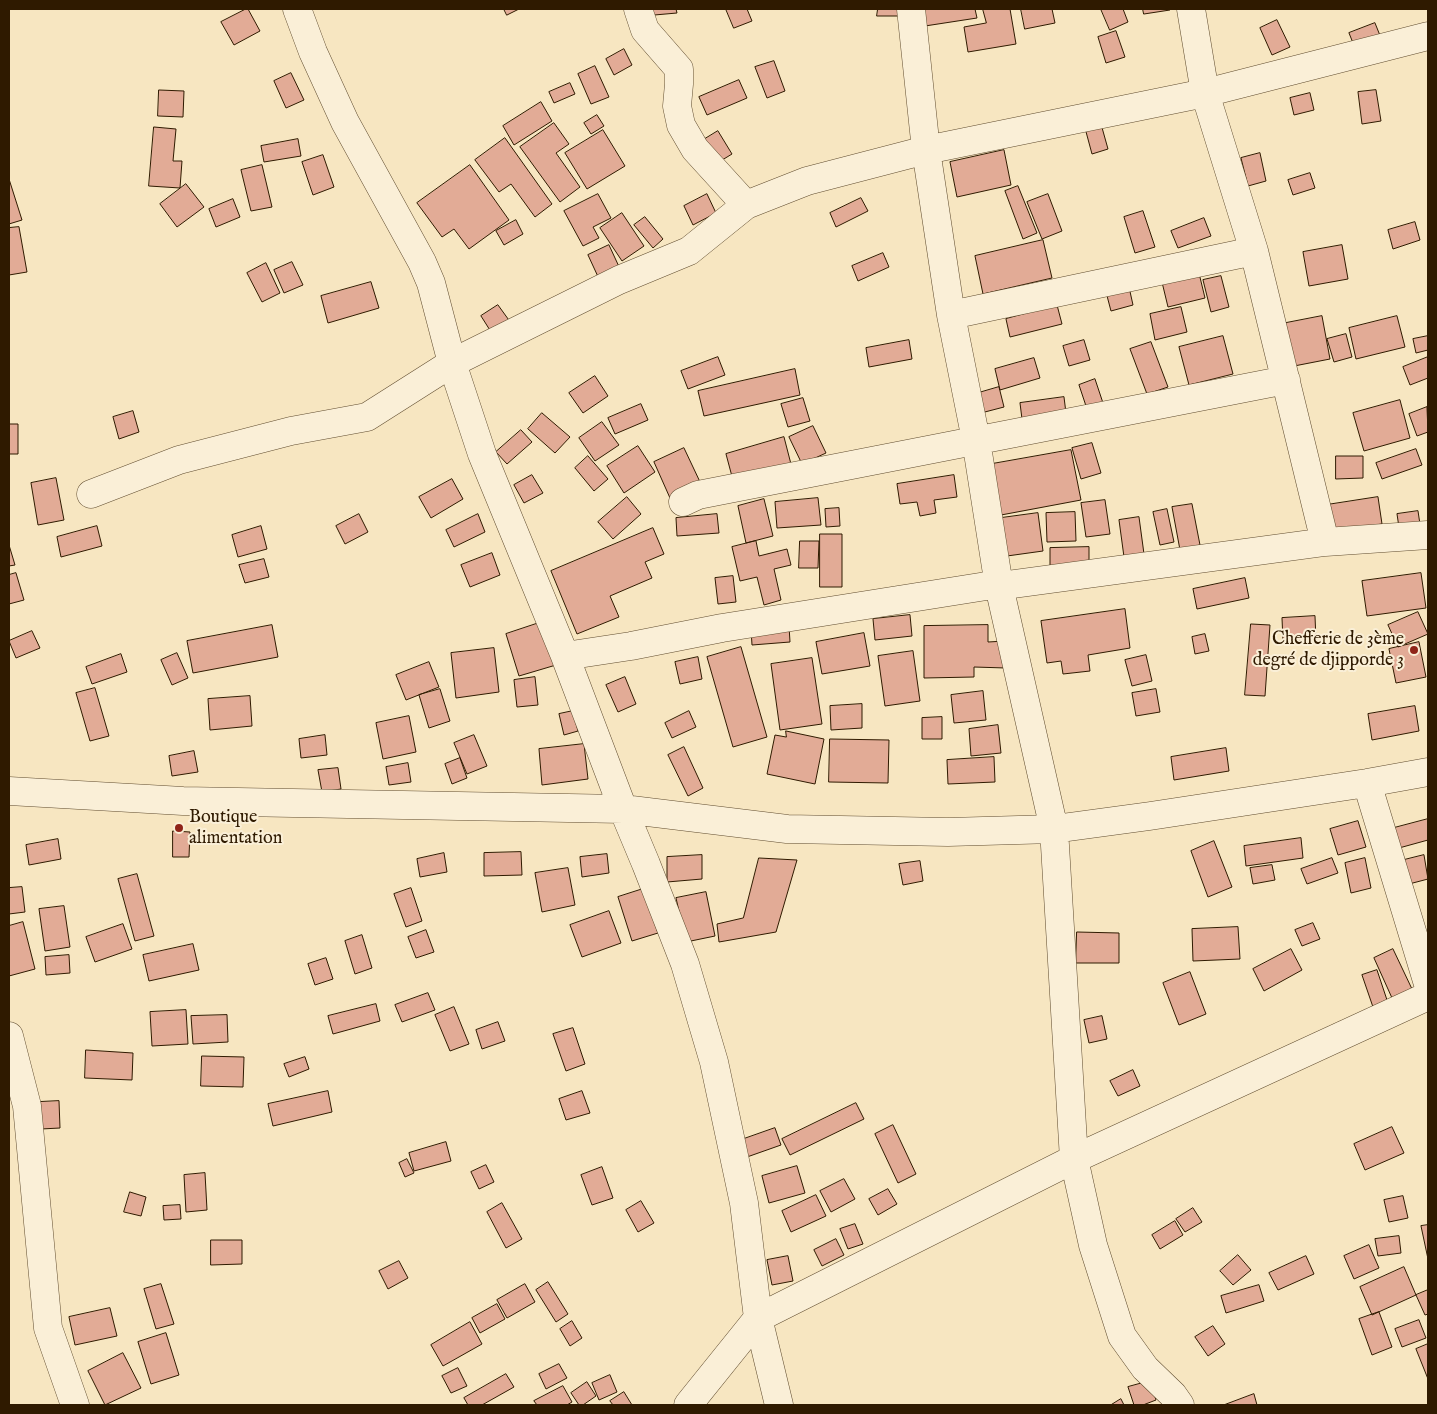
<!DOCTYPE html>
<meta charset="utf-8">
<style>
body{margin:0}
#map{position:relative;width:1437px;height:1414px;overflow:hidden;background:#f7e6c1;font-family:"IM FELL English",serif}
canvas{display:block}
.frame{position:absolute;inset:0;border:10px solid #2f1a00;pointer-events:none}
</style>
<div id="map">
<canvas width="1437" height="1414"></canvas>
<div class="frame"></div>
</div>
<script>
const c = document.querySelector('canvas').getContext('2d');
c.lineJoin = 'round';
function paint(path, color) { c.fillStyle = color; c.fill(path, 'evenodd'); }
function stroke(path, color, width, dash) { c.strokeStyle = color; c.lineWidth = width; c.lineCap = dash ? 'butt' : 'round'; c.setLineDash(dash || []); c.stroke(path); }
function drawText(font, color, halo, rows, align = 'center') {
  c.font = font + ' "IM FELL English",serif'; c.lineWidth = 4; c.setLineDash([]); c.textBaseline = 'middle'; c.strokeStyle = halo; c.fillStyle = color; for (const [text, x, y, turn = 0] of rows) {
    c.save(); c.translate(x, y); c.rotate((+turn || 0) * Math.PI / 180); c.textAlign = isNaN(turn) ? turn : align; if (halo) c.strokeText(text, 0, 0); c.fillText(text, 0, 0); c.restore();
  }
}
const building = new Path2D(`
 M246,9H248L260,31L234,45L221,22Z
 M504,9H519L507,15Z
 M643,9H676L677,13L643,16Z
 M726,9H747L752,21L734,28Z
 M878,9H902V16H877Z
 M923,9H975L977,18L925,26Z
 M983,9H1010L1016,44L968,52L964,27L986,23Z
 M1021,9H1052L1055,23L1025,29Z
 M1101,9H1123L1128,22L1110,30Z
 M1143,9H1170V10L1144,14Z
 M1277,20L1290,47L1272,55L1260,28Z
 M1375,23L1381,38L1355,48L1349,33Z
 M1116,31L1125,57L1106,63L1098,37Z
 M624,49L632,65L614,75L606,59Z
 M774,61L785,91L767,98L755,67Z
 M595,66L609,97L591,104L578,74Z
 M291,73L304,100L286,108L274,81Z
 M739,80L747,98L707,115L699,97Z
 M570,83L575,94L554,103L549,92Z
 M159,90L184,91L183,117L158,116Z
 M1376,90L1381,121L1362,124L1358,92Z
 M1310,93L1314,110L1294,115L1290,98Z
 M541,102L552,121L514,145L503,126Z
 M597,115L604,126L591,134L584,123Z
 M554,123L569,144L556,153L580,187L560,202L520,147Z
 M1101,124L1108,149L1092,154L1085,128Z
 M154,127L176,129L173,161H182L180,188L149,186Z
 M603,130L625,166L587,189L565,153Z
 M718,131L732,154L714,165L700,142Z
 M505,138L552,204L535,217L511,184L499,192L475,160Z
 M298,139L301,156L264,162L261,146Z
 M1004,150L1011,185L957,197L950,162Z
 M1260,153L1266,181L1248,186L1241,158Z
 M323,155L334,187L313,195L302,162Z
 M262,165L272,207L251,211L241,170Z
 M470,165L509,220L469,249L454,229L442,237L417,203Z
 M1310,173L1315,188L1293,195L1288,180Z
 M9,179L22,220L9,224Z
 M186,184L204,207L177,227L160,204Z
 M1018,186L1037,233L1023,239L1005,191Z
 M598,194L611,218L593,227L599,238L583,246L564,211Z
 M707,194L716,213L693,225L684,206Z
 M1048,194L1062,231L1042,239L1027,202Z
 M861,198L868,211L836,227L830,213Z
 M233,199L240,217L216,227L209,209Z
 M1143,211L1155,247L1135,253L1124,217Z
 M622,213L644,246L622,261L600,228Z
 M645,217L663,239L653,248L634,225Z
 M1204,218L1211,236L1178,248L1171,231Z
 M516,220L523,234L504,245L496,231Z
 M1415,222L1420,240L1393,249L1388,230Z
 M19,227L27,272L9,275V228Z
 M1043,240L1052,278L983,294L975,256Z
 M609,245L621,271L600,281L588,255Z
 M1342,245L1348,279L1309,286L1303,252Z
 M883,253L889,267L858,281L852,266Z
 M292,262L303,285L284,293L274,270Z
 M266,263L280,293L262,302L247,273Z
 M1198,269L1205,298L1168,307L1161,278Z
 M1221,276L1229,307L1211,312L1203,280Z
 M371,282L379,308L328,323L321,296Z
 M1129,287L1133,305L1111,311L1106,292Z
 M498,305L511,323L493,335L481,316Z
 M1057,305L1062,324L1010,337L1006,319Z
 M1181,307L1187,332L1155,340L1150,314Z
 M1322,316L1330,359L1289,367L1281,324Z
 M1397,316L1405,347L1356,359L1349,328Z
 M1346,334L1352,357L1334,362L1327,339Z
 M1223,336L1233,374L1189,385L1179,347Z
 M1428,336V350L1416,353L1413,339Z
 M909,340L912,359L869,367L866,348Z
 M1084,340L1090,360L1069,366L1063,346Z
 M1151,342L1168,387L1147,394L1130,349Z
 M718,357L725,375L688,389L681,371Z
 M1428,357V378L1410,385L1403,367Z
 M1034,358L1040,378L1000,390L995,369Z
 M795,369L800,395L704,416L698,391Z
 M595,376L608,396L583,413L569,393Z
 M1095,379L1104,406L1088,412L1079,385Z
 M999,387L1004,407L981,413L975,394Z
 M1064,397L1067,421L1023,427L1020,403Z
 M803,398L810,421L788,427L781,404Z
 M1400,400L1410,438L1364,451L1353,413Z
 M641,404L648,420L615,434L608,418Z
 M1427,407L1428,432L1417,436L1409,414Z
 M133,411L139,432L119,439L113,417Z
 M542,413L570,437L555,453L528,429Z
 M602,422L619,445L595,461L579,438Z
 M9,424H18V454H9Z
 M813,426L826,453L802,464L789,437Z
 M521,430L532,442L507,464L496,452Z
 M784,437L792,468L734,484L726,454Z
 M1092,443L1101,473L1081,479L1072,448Z
 M638,446L655,472L624,493L607,466Z
 M684,448L701,484L670,498L654,462Z
 M1416,449L1422,465L1382,479L1376,463Z
 M1071,450L1081,500L1001,515L992,464Z
 M588,456L608,479L594,491L575,468Z
 M1336,456H1363V478L1336,479Z
 M532,475L543,493L524,503L514,485Z
 M954,475L957,497L934,500L936,513L920,516L917,502L900,504L897,484Z
 M56,478L64,520L38,525L31,483Z
 M452,479L463,499L431,518L419,497Z
 M627,497L641,514L613,539L598,522Z
 M1378,497L1382,524L1324,533L1320,506Z
 M818,498L821,525L777,528L775,502Z
 M764,499L773,536L746,543L738,506Z
 M1105,500L1110,534L1086,537L1081,503Z
 M1192,504L1200,545L1180,550L1172,507Z
 M839,508L840,526L826,527L825,509Z
 M1167,509L1174,542L1160,545L1153,512Z
 M1418,511L1421,531L1400,534L1397,514Z
 M1075,512L1076,541L1047,542L1046,513Z
 M1038,513L1043,551L1007,556L1001,518Z
 M359,514L368,532L345,544L336,526Z
 M478,514L485,532L454,547L446,530Z
 M717,514L719,533L677,536L676,518Z
 M1139,517L1144,554L1124,557L1119,520Z
 M97,526L102,546L61,557L57,537Z
 M261,526L267,549L238,557L232,535Z
 M653,528L664,554L645,562L652,578L610,596L619,617L577,634L551,571Z
 M820,534H842V587H820Z
 M756,541L759,556L787,549L791,565L774,569L781,600L764,605L757,577L740,581L732,547Z
 M800,541H819L818,568H799Z
 M9,545L15,565L9,566Z
 M1089,547V567H1050V548Z
 M492,553L500,575L470,587L461,565Z
 M264,559L269,577L245,583L239,565Z
 M16,573L24,600L9,604V575Z
 M1421,573L1426,608L1367,616L1362,581Z
 M733,576L736,602L718,604L715,578Z
 M1245,578L1249,598L1197,609L1193,589Z
 M1125,609L1130,648L1088,655L1090,671L1063,674L1061,661L1047,663L1041,621Z
 M1418,612L1428,634L1398,647L1388,625Z
 M910,615L912,636L875,640L873,619Z
 M1315,616L1316,640L1283,641L1282,618Z
 M542,622L556,665L519,676L506,634Z
 M1251,624L1270,625L1265,696L1245,695Z
 M272,625L278,657L193,673L187,641Z
 M988,625V642L1005,641L1006,668L974,667V677L924,678V626Z
 M789,626L790,642L752,645L751,629Z
 M32,631L40,648L16,658L9,641Z
 M864,633L870,666L822,674L816,642Z
 M1205,634L1209,651L1195,654L1192,637Z
 M1419,642L1426,677L1396,683L1389,649Z
 M741,647L767,737L733,747L707,657Z
 M494,648L499,692L456,698L451,653Z
 M913,651L920,701L885,706L878,656Z
 M177,653L188,678L172,685L161,660Z
 M121,654L127,672L92,684L86,667Z
 M1146,655L1152,681L1132,686L1125,660Z
 M698,657L702,679L680,684L675,662Z
 M812,658L822,724L780,730L771,664Z
 M429,662L439,687L406,700L396,675Z
 M535,677L538,705L517,707L514,680Z
 M625,677L636,704L618,712L606,685Z
 M95,688L109,736L90,741L76,693Z
 M440,689L450,721L429,728L419,695Z
 M1156,689L1160,712L1136,716L1132,693Z
 M983,691L986,720L954,723L951,695Z
 M250,696L252,726L210,730L208,699Z
 M862,704V728L831,730L830,706Z
 M1415,706L1419,731L1372,740L1368,714Z
 M573,711L578,731L564,735L559,714Z
 M689,711L696,727L672,738L665,723Z
 M409,716L416,752L383,759L376,723Z
 M942,717V739H922V718Z
 M998,725L1001,753L971,756L969,729Z
 M786,731L824,739L815,784L767,774L775,735L786,737Z
 M325,735L327,755L301,758L299,739Z
 M474,735L487,766L467,774L454,743Z
 M830,739L889,740L888,783L829,782Z
 M584,744L588,779L542,785L539,749Z
 M684,747L703,788L688,796L668,755Z
 M1226,748L1229,771L1174,780L1171,757Z
 M194,751L198,772L172,776L169,756Z
 M994,757L995,782L948,784L947,760Z
 M460,758L467,778L452,784L445,764Z
 M408,763L411,782L389,785L386,767Z
 M338,768L341,789L322,792L318,770Z
 M1428,819V840L1399,848L1394,828Z
 M1358,821L1366,847L1338,855L1330,829Z
 M173,831L190,832L189,857H173Z
 M1301,838L1303,858L1246,866L1244,846Z
 M58,839L61,859L29,865L26,845Z
 M1214,841L1232,887L1208,897L1191,851Z
 M521,852L522,875L484,876V853Z
 M444,853L447,872L420,877L417,859Z
 M607,854L609,873L582,877L580,857Z
 M702,855V879L667,882V857Z
 M1424,855L1428,879L1409,884L1404,860Z
 M759,858L797,860L776,932L719,942L717,924L743,918Z
 M1332,858L1338,873L1307,884L1301,869Z
 M1365,858L1371,888L1351,893L1345,863Z
 M920,861L923,881L903,885L899,864Z
 M1272,865L1275,880L1253,884L1250,868Z
 M568,868L575,905L542,912L535,873Z
 M137,874L154,936L135,941L118,879Z
 M22,887L25,912L9,914V888Z
 M411,888L422,921L406,927L394,894Z
 M643,889L658,933L632,941L618,897Z
 M706,892L715,936L686,942L676,898Z
 M64,906L70,947L45,951L39,909Z
 M609,911L621,943L582,957L570,925Z
 M23,922L35,969L9,976V926Z
 M1313,923L1320,939L1302,946L1295,930Z
 M123,924L132,949L95,962L86,937Z
 M1238,927L1240,959L1193,961L1192,929Z
 M426,930L434,952L416,958L408,937Z
 M1077,932L1119,933V963H1076Z
 M362,935L372,968L355,974L345,941Z
 M193,944L199,970L149,981L143,955Z
 M1291,949L1302,970L1264,991L1253,969Z
 M1393,949L1412,989L1392,998L1374,958Z
 M69,955L70,973L46,975L45,957Z
 M326,958L333,979L315,985L308,964Z
 M1377,970L1389,1006L1374,1010L1362,975Z
 M1190,972L1206,1014L1179,1025L1163,983Z
 M428,993L435,1010L402,1022L395,1005Z
 M376,1004L380,1021L333,1034L328,1016Z
 M454,1007L469,1044L450,1051L435,1015Z
 M186,1010L188,1044L152,1046L150,1012Z
 M227,1015L228,1042L193,1044L191,1016Z
 M1102,1016L1107,1039L1089,1043L1084,1020Z
 M498,1022L505,1041L482,1049L476,1030Z
 M573,1028L585,1064L566,1071L553,1034Z
 M86,1050L133,1053L132,1080L85,1078Z
 M202,1056L244,1057L243,1087L201,1086Z
 M305,1057L309,1069L289,1077L284,1064Z
 M1133,1070L1140,1086L1118,1096L1110,1081Z
 M328,1091L332,1112L273,1126L268,1104Z
 M582,1091L590,1113L566,1120L559,1099Z
 M59,1101L60,1128L41,1129L39,1102Z
 M856,1103L864,1119L790,1155L782,1139Z
 M893,1125L916,1174L898,1183L875,1134Z
 M1392,1127L1404,1153L1365,1170L1354,1144Z
 M775,1128L781,1145L747,1157L741,1140Z
 M446,1142L451,1161L414,1171L409,1153Z
 M407,1159L414,1173L405,1177L399,1163Z
 M486,1165L494,1182L479,1189L471,1172Z
 M797,1166L805,1193L769,1203L762,1176Z
 M602,1167L613,1198L592,1205L581,1175Z
 M205,1173L207,1210L186,1212L184,1175Z
 M844,1179L855,1199L831,1212L820,1191Z
 M888,1189L897,1204L878,1215L869,1199Z
 M130,1192L146,1197L141,1216L124,1212Z
 M816,1195L826,1216L791,1232L782,1211Z
 M1403,1196L1408,1218L1389,1222L1384,1200Z
 M641,1201L654,1223L638,1232L626,1210Z
 M502,1203L522,1239L506,1248L487,1212Z
 M180,1205L181,1219L164,1220L163,1206Z
 M1193,1208L1202,1222L1185,1232L1176,1219Z
 M1175,1221L1183,1235L1160,1249L1152,1235Z
 M855,1224L863,1244L848,1249L840,1229Z
 M1428,1225V1259L1421,1226Z
 M1399,1236L1401,1253L1378,1256L1375,1239Z
 M836,1239L844,1255L822,1266L814,1250Z
 M211,1240H242V1264L211,1265Z
 M1369,1245L1379,1268L1354,1279L1344,1256Z
 M1238,1255L1251,1270L1233,1285L1220,1271Z
 M788,1256L793,1281L772,1285L767,1260Z
 M1306,1256L1314,1274L1278,1290L1269,1273Z
 M399,1261L408,1278L388,1289L379,1271Z
 M1404,1267L1416,1295L1372,1315L1360,1287Z
 M548,1282L568,1314L556,1322L536,1290Z
 M161,1284L174,1324L156,1329L144,1289Z
 M525,1284L535,1302L507,1318L497,1300Z
 M1259,1285L1264,1301L1226,1313L1221,1296Z
 M1428,1290V1314L1425,1315L1416,1295Z
 M497,1304L505,1319L480,1333L472,1318Z
 M110,1308L117,1336L75,1345L69,1317Z
 M1379,1312L1392,1347L1372,1355L1359,1319Z
 M1419,1320L1426,1338L1402,1347L1395,1329Z
 M572,1321L582,1338L570,1346L560,1329Z
 M470,1322L482,1344L443,1366L431,1345Z
 M1213,1326L1225,1344L1208,1356L1195,1337Z
 M166,1333L179,1375L151,1384L138,1342Z
 M1428,1344V1379L1416,1349Z
 M123,1353L141,1388L105,1405L88,1371Z
 M559,1364L567,1378L546,1389L539,1374Z
 M458,1368L467,1386L451,1393L442,1376Z
 M506,1374L514,1387L482,1405H468L464,1398Z
 M610,1375L617,1392L599,1400L592,1383Z
 M1150,1381L1156,1400L1143,1405H1134L1128,1387Z
 M587,1382L596,1396L583,1405H579L571,1393Z
 M563,1386L572,1402L567,1405H537L534,1401Z
 M624,1392L632,1405H613L610,1401Z
 M1254,1394L1257,1405H1224Z
 M1121,1399L1124,1405H1111Z`);
const minor = new Path2D(`
 M297,9L313,52L345,122L422,262L431,283L452,363L482,454L565,656L623,809L646,864L685,964L714,1062L744,1203L758,1318L779,1405
 M638,9L645,30L679,69V84L677,106L681,125L695,149L746,205
 M911,9L926,150L951,315L976,440L999,586L1054,829L1074,1159L1093,1245L1122,1336L1145,1368L1173,1395L1180,1405
 M1191,9L1205,93L1254,251L1325,542
 M951,315L1254,251
 M91,494L179,460L291,431L367,417L452,363L619,280L689,251L746,205L807,181L926,150L1205,93L1428,36
 M683,502L698,495L1286,380
 M999,586L1325,542L1428,535
 M565,656L631,646L722,628L999,584
 M1367,783L1428,984
 M9,791L183,801L623,809L787,829L948,832L1054,829L1150,816L1367,783L1428,772
 M9,1036L27,1106L48,1328L75,1405
 M688,1405L758,1318L1074,1159L1428,996`);
const markers = [
 [1414,650,5,"#8f2418"],
 [179,828,5,"#8f2418"]
];
const poiNames = [
 ["Chefferie de 3ème",1404,640],
 ["degré de djipporde 3",1404,661],
 ["Boutique",189,818,"left"],
 ["alimentation",189,839,"left"]
];
paint(building, '#e2ab96');
stroke(building, '#2f1a00', 1);
stroke(minor, '#614d30', 29);
stroke(minor, '#faefd7', 28);
for (const [x, y, r, color] of markers) { const dot = new Path2D(); dot.arc(x, y, r, 0, 2 * Math.PI); c.fillStyle = color; c.fill(dot); stroke(dot, '#faefd7', 2); }
drawText('18px', '#2f1a00', '#faefd7', poiNames, 'right');
</script>
